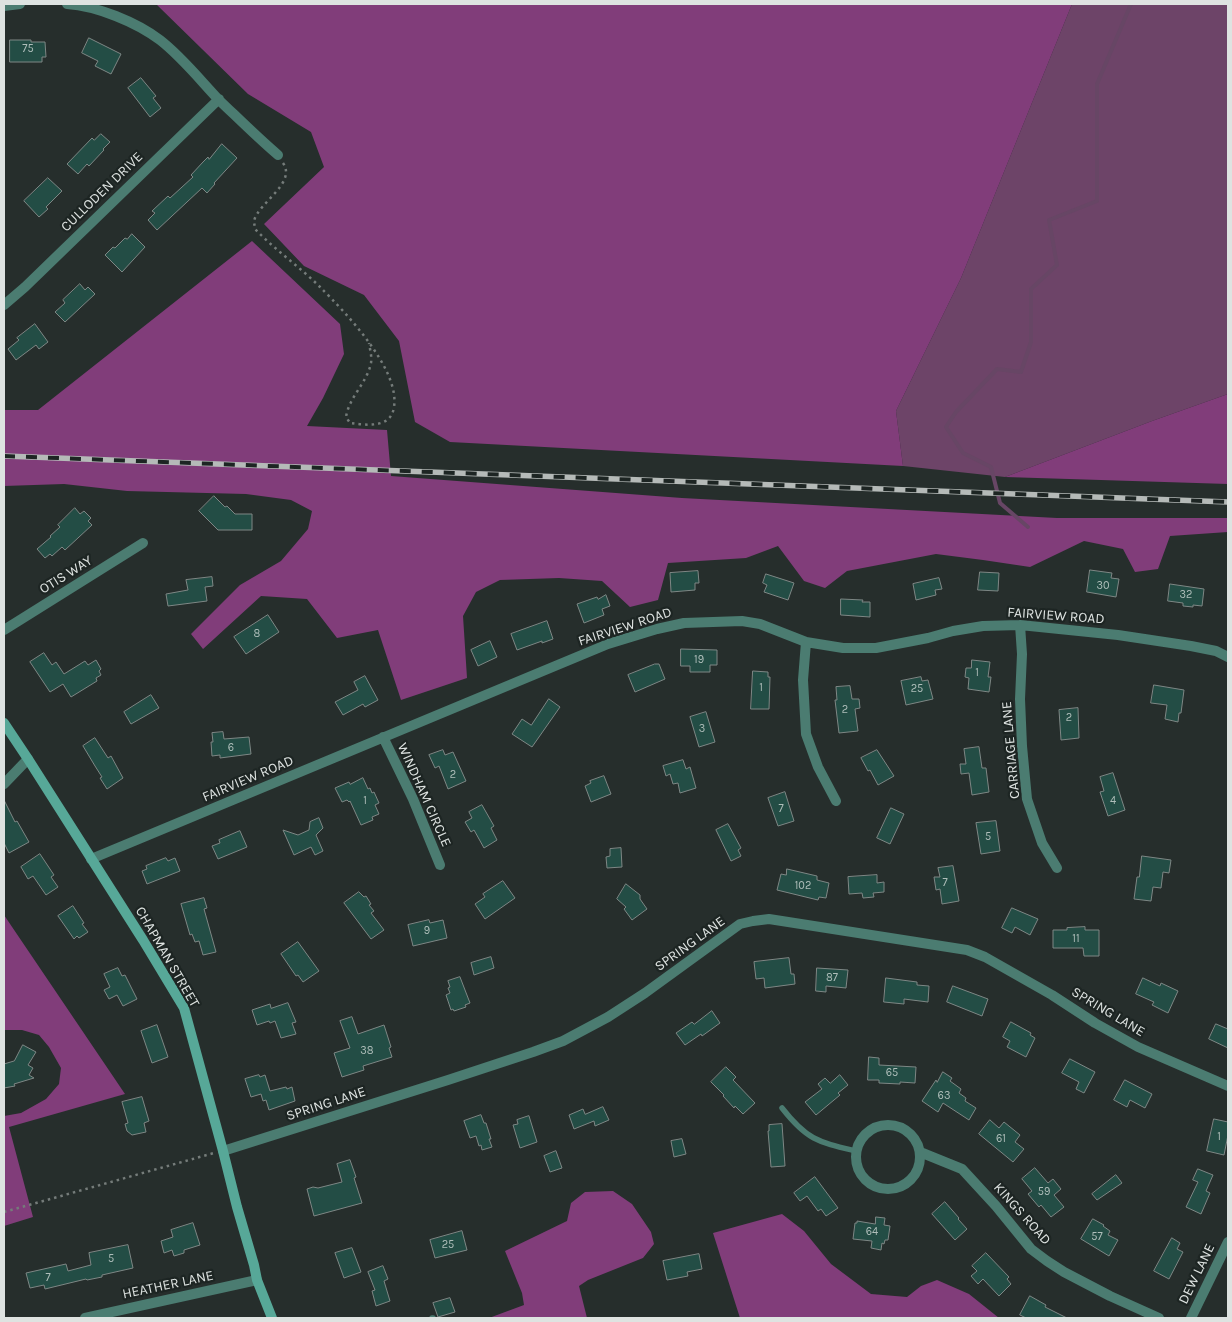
<!DOCTYPE html>
<style>
body{margin:0}
#map{position:relative;width:1232px;height:1322px;overflow:hidden;background:#262e2c;font-family:Karla,sans-serif}
canvas{display:block}
.frame{position:absolute;inset:0;border:5px solid #dee3e1;pointer-events:none}
</style>
<div id="map">
<canvas width="1232" height="1322"></canvas>
<div class="frame"></div>
</div>
<script>
const c = document.querySelector('canvas').getContext('2d');
c.lineJoin = 'round';
function paint(path, color) { c.fillStyle = color; c.fill(path, 'evenodd'); }
function stroke(path, color, width, dash) { c.strokeStyle = color; c.lineWidth = width; c.lineCap = dash ? 'butt' : 'round'; c.setLineDash(dash || []); c.stroke(path); }
function drawText(font, color, halo, rows, align = 'center') {
  c.font = font + ' Karla,sans-serif'; c.lineWidth = 4.5; c.setLineDash([]); c.textBaseline = 'middle'; c.strokeStyle = halo; c.fillStyle = color; for (const [text, x, y, turn = 0] of rows) {
    c.save(); c.translate(x, y); c.rotate((+turn || 0) * Math.PI / 180); c.textAlign = isNaN(turn) ? turn : align; if (halo) c.strokeText(text, 0, 0); c.fillText(text, 0, 0); c.restore();
  }
}
const green = new Path2D(`
 M1072,4H1228V394L1152,421L1005,477L903,466L896,411L961,278Z`);
const forest = new Path2D(`
 M156,4H1072L961,278L896,411L903,466L450,442L415,422L399,341L364,295L304,266L264,224L324,167L311,132L248,94Z
 M252,241L340,324L344,354L323,398L307,426L387,430L391,476L682,498L1057,518H1228V532L1170,536L1158,569L1135,572L1123,549L1084,541L1030,567L983,560L936,554L847,571L825,588L804,581L778,546L746,558L668,563L658,600L630,607L602,581L559,578L500,580L476,592L463,616L467,678L401,700L378,630L337,638L307,599L261,596L203,649L191,634L240,585L281,561L308,529L312,511L291,500L246,494L127,491L64,484L4,486V410H38Z
 M1228,394V484L1005,477L1152,421Z
 M4,915L125,1094L9,1127L33,1217L4,1226V1116L21,1113L46,1099L59,1084L61,1068L49,1047L39,1035L22,1030H4Z
 M613,1191L632,1204L651,1232L654,1244L643,1258L588,1280L579,1286L587,1318H489L524,1305L522,1293L505,1251L567,1221L571,1203L585,1192Z
 M782,1214L804,1231L831,1264L871,1294L907,1297L921,1286L937,1280L969,1294L999,1318H740L713,1233Z`);
const stream = new Path2D(`
 M1028,527L1000,503L991,467L963,453L946,427L956,412L997,369L1021,372L1031,342V289L1057,265L1049,220L1097,201V84L1131,4`);
const building = new Path2D(`
 M89,38L121,54L111,74L95,66L98,61L82,53Z
 M10,40H31V42H45L46,57H42V62H10Z
 M141,78L156,96L153,98L161,108L150,117L128,88Z
 M101,134L110,142L103,149L104,150L89,166L87,164L78,174L67,164L92,138L94,140Z
 M222,144L237,158L214,183L215,184L207,193L202,188L157,230L148,220L155,213L152,211L168,196L170,198L193,177L191,175L203,162L208,157L209,159Z
 M48,178L62,191L46,207L48,209L39,217L24,201Z
 M132,234L145,247L122,272L105,255L113,247L115,248L125,238L127,239Z
 M80,284L85,290L88,287L95,294L65,322L55,312L65,303L63,300Z
 M35,324L48,342L39,349L36,345L16,360L8,349L19,340L17,338Z
 M214,496L225,507L227,506L235,514H252V530H218L199,511Z
 M75,508L80,514L84,511L91,518L88,521L92,525L65,550L62,547L52,556L50,554L45,558L37,549L51,537L50,536L60,527L58,525Z
 M1090,570L1112,573L1111,578L1119,579L1116,597L1087,592Z
 M698,571L699,583H695V590L671,592L670,573Z
 M980,572L999,573L998,591L978,590Z
 M766,574L794,583L788,600L764,592L767,585L763,583Z
 M212,577L213,586L205,587L207,601L168,606L166,594L188,590L186,580Z
 M939,578L942,589L935,590L936,595L916,600L913,584Z
 M1170,584L1204,589L1202,606L1193,605V607L1183,606V603L1168,601Z
 M606,595L610,606L602,609L604,615L584,623L577,604L597,597L598,599Z
 M841,599L863,600L862,602H870V617L841,615Z
 M268,615L279,632L246,654L234,637Z
 M547,621L553,639L542,643V641L517,650L511,634Z
 M490,641L497,657L478,666L471,650Z
 M681,649L717,650V665H710V672H690V666H681Z
 M44,653L52,665L56,662L64,674L85,661L88,665L96,660L101,669L99,671L101,675L96,678L97,681L71,697L63,684L50,692L30,662Z
 M972,660L990,662L988,677H991L989,692L968,689L969,678L965,677L966,668H971Z
 M655,664H659L665,679L635,692L628,675Z
 M753,671L768,672V677H770L769,709H751Z
 M365,676L378,700L365,707L363,704L343,715L335,702L358,690L354,682Z
 M921,677L922,681L928,680L933,699L906,705L901,681Z
 M1154,685L1184,690L1181,713H1179L1178,722L1165,719L1167,705L1151,703Z
 M850,686L852,699H859L860,708L855,709L858,731L839,733L835,700H837L836,687Z
 M151,695L159,708L131,724L124,712Z
 M549,699L560,707L532,747L512,734L522,719L531,725Z
 M1078,708L1079,738L1061,740L1059,710Z
 M706,712L715,742L699,747L690,717Z
 M223,732L224,739L249,737L251,754L220,758V755L212,756L211,742H213L212,733Z
 M95,738L108,758L111,756L123,778L107,789L100,778L102,777L95,766L83,746Z
 M979,747L982,768H986L989,792L972,795L969,773L961,774L960,764H966L964,749Z
 M443,750L445,755L453,752L466,781L448,789L439,766L435,768L429,755Z
 M877,750L894,776L878,785L870,770L868,771L861,758Z
 M683,760L686,769L690,767L696,788L680,793L678,783L673,784L670,774L666,776L663,766Z
 M1113,773L1125,810L1108,816L1100,792L1104,791L1100,777Z
 M604,776L611,794L591,802L585,786L591,783L590,781Z
 M363,778L368,789L370,788L372,793L374,792L379,803L375,805L379,814L372,817L373,820L361,825L350,801L349,802L347,800L342,802L335,788L349,782L350,784Z
 M785,792L794,821L778,826L768,798Z
 M4,800L15,822L17,821L29,842L9,853L4,843Z
 M482,805L494,826L491,828L497,840L484,848L474,830L471,832L465,822L472,818L469,812Z
 M891,808L904,814L890,844L877,838Z
 M319,818L323,828L316,835L323,851L315,855L311,847L294,855L283,830L298,835L309,830L310,822Z
 M996,821L1000,851L981,854L976,823Z
 M728,824L741,848L738,850L741,856L731,861L716,830Z
 M240,831L247,847L218,859L212,846L220,843L219,840Z
 M621,848L622,867L607,868L606,857L610,856V849Z
 M40,854L54,875L51,877L58,887L46,895L33,876L28,879L21,867Z
 M1142,856L1171,860L1169,873L1163,872L1161,888L1153,887L1151,901L1134,899L1137,877H1139Z
 M166,858L168,861L175,858L180,871L147,884L142,871L147,869L146,866Z
 M953,866L959,901L942,904L940,889L936,890L934,877H940L938,868Z
 M787,869L817,876V880L829,883L826,898L819,897L818,900L777,890L781,874L786,875Z
 M877,875V883L884,882V892L873,893L874,897L863,898L862,893L849,894L848,877Z
 M503,881L515,898L485,919L475,904L485,897L483,894Z
 M626,884L640,895V899L647,909L632,920L624,909L626,907L617,899Z
 M359,892L364,897L366,896L371,904L369,905L374,911L371,913L384,930L371,939L344,903Z
 M204,898L207,908L204,909L216,952L203,955L199,941L195,942L192,934L190,935L181,904Z
 M73,906L84,923L82,924L88,932L79,938L77,936L74,939L58,916Z
 M1012,908L1038,919L1030,935L1015,927L1012,933L1002,928Z
 M429,920L430,923L443,920L447,938L413,946L408,925Z
 M1085,927V930H1099V956H1084L1083,948H1053V930H1067V928Z
 M298,942L319,971L303,982L298,975L296,976L281,954Z
 M491,957L494,968L474,975L471,963Z
 M789,958L791,974H794L795,984L765,988L764,978L756,979L754,962Z
 M118,968L122,976L125,975L137,999L123,1006L117,995L109,999L104,990L110,987L104,974Z
 M817,968L848,970L846,988L826,986V992L816,991Z
 M460,977L470,1003L465,1005L466,1007L454,1011L453,1009L451,1010L446,995L450,993L448,988L450,987L448,981Z
 M886,978L917,982V985L929,986L928,1002L904,999V1004L884,1002Z
 M1143,978L1160,986L1161,983L1178,991L1168,1013L1152,1005L1154,1002L1136,994Z
 M953,986L988,999L982,1016L947,1002Z
 M288,1003L296,1022L292,1023L296,1034L281,1038L275,1021L270,1023L269,1021L257,1025L252,1010L270,1004L271,1008Z
 M712,1011L720,1023L702,1036L701,1034L685,1045L676,1033L692,1022L694,1024Z
 M352,1017L358,1034L384,1025L391,1047L389,1048L392,1057L363,1066L364,1070L342,1077L334,1053L350,1048L340,1021Z
 M1011,1022L1031,1033L1030,1035L1035,1038L1026,1057L1007,1047L1010,1041L1003,1037Z
 M1216,1024L1228,1029V1048L1209,1039Z
 M157,1025L168,1057L152,1063L141,1031Z
 M23,1045L36,1052L28,1065L33,1068L29,1075L34,1078L14,1084L15,1086L4,1088V1064L14,1061Z
 M869,1057L879,1058V1065L916,1067L915,1083L900,1082V1084L879,1083V1080H868Z
 M1070,1059L1095,1072L1084,1093L1076,1089L1079,1082L1062,1073Z
 M726,1067L736,1077L733,1080L755,1103L743,1114L735,1106L734,1108L723,1096L724,1095L711,1082Z
 M943,1072L952,1078L950,1081L961,1089L959,1093L966,1098L965,1101L976,1108L969,1120L943,1103L938,1112L922,1101L936,1080L937,1082Z
 M259,1075L260,1077L265,1075L270,1091L286,1087L287,1089L292,1087L295,1101L269,1110L266,1100L263,1101L261,1094L251,1097L245,1079Z
 M840,1075L848,1085L838,1093L840,1095L816,1115L805,1102L822,1089L818,1084L825,1078L830,1083Z
 M1125,1080L1152,1094L1145,1108L1130,1100L1127,1107L1114,1100Z
 M142,1097L149,1121L144,1123L146,1132L132,1135L127,1131L125,1124L128,1123L122,1102Z
 M603,1107L609,1120L595,1126L594,1121L574,1129L569,1115L583,1109L585,1114Z
 M481,1115L484,1123H486L491,1139H489L492,1147L482,1150L481,1145L479,1146L476,1136L470,1138L464,1121Z
 M529,1116L537,1142L520,1148L513,1125L518,1124L517,1120Z
 M1214,1119L1228,1122V1135L1224,1155L1207,1151Z
 M990,1120L999,1128L1004,1122L1020,1135L1015,1142L1024,1149L1013,1162L979,1134Z
 M782,1124L785,1166L771,1167L768,1131H769V1125Z
 M682,1139L686,1154L674,1157L671,1141Z
 M556,1151L562,1168L550,1172L544,1156Z
 M350,1160L356,1177L354,1178L362,1203L314,1216L307,1189L313,1187L318,1188L342,1182L337,1164Z
 M1035,1168L1048,1183L1053,1179L1061,1189L1054,1195L1064,1207L1051,1217L1041,1205L1039,1207L1028,1194L1032,1191L1022,1179Z
 M1198,1169L1213,1175L1206,1191L1210,1193L1201,1214L1186,1207L1198,1182L1193,1180Z
 M1116,1175L1122,1183L1097,1200L1092,1194Z
 M815,1177L838,1208L826,1216L821,1209L818,1211L807,1196L800,1201L794,1193Z
 M945,1202L959,1218L958,1219L967,1229L955,1240L932,1214Z
 M876,1217L885,1218L884,1225L890,1226L888,1240H885L884,1244L882,1243L881,1250L871,1248L872,1241L853,1239L855,1223H857V1221L875,1224Z
 M1093,1219L1104,1225L1103,1226L1110,1231L1108,1235L1118,1240L1109,1256L1081,1239Z
 M193,1223L200,1245L184,1250V1253L174,1256L172,1250L164,1253L161,1241L173,1237L171,1230Z
 M462,1231L467,1250L435,1258L430,1240Z
 M1172,1238L1180,1243L1177,1249L1183,1252L1169,1279L1154,1271Z
 M128,1245L133,1268L102,1275V1277L87,1280L86,1279L45,1289L44,1285L30,1288L26,1273L66,1264L68,1271L91,1265L89,1253Z
 M352,1248L361,1272L344,1278L335,1253Z
 M986,1253L1009,1277L1007,1279L1011,1284L999,1296L983,1279L978,1284L971,1276L977,1271L972,1266Z
 M699,1254L702,1269L687,1272L688,1276L667,1280L663,1261Z
 M383,1266L388,1279L384,1281L390,1301L376,1306L372,1291L375,1290L368,1272Z
 M1030,1296L1046,1305L1045,1307L1067,1318H1026L1020,1315Z
 M450,1298L455,1312L438,1317L433,1303Z`);
const path = new Path2D(`
 M283,163C297,183 258,203 254,221C254,224 255,226 255,229C275,250 300,267 320,287C346,313 400,369 394,407C391,429 366,425 350,423L346,417C349,397 367,383 371,363C372,356 370,350 369,343
 M4,1212L214,1153`);
const lane = new Path2D(`
 M782,1108C807,1140 818,1142 856,1151
 M432,1318H433`);
const street = new Path2D(`
 M67,4C97,6 136,22 160,40C182,57 200,80 219,100C239,119 258,138 278,155
 M4,6L20,4
 M4,305L25,287L219,99
 M1020,625L1022,654L1020,699L1022,746L1027,799L1042,843L1057,868
 M4,630L143,543
 M806,642L803,680L806,734L818,767L836,801
 M383,737L413,799L440,865
 M4,784L28,759
 M91,859L608,644L657,629L684,623L742,621L760,624L806,642L843,648H876L928,638L953,631L983,626L1020,625L1118,635L1191,646L1216,651L1228,657
 M856 1157a32 32 0 1 1 64 0a32 32 0 1 1-64 0Z
 M223,1151L448,1080L533,1052L563,1041L608,1017L645,993L740,924L753,921L769,919L967,950L985,957L1052,995L1095,1023L1138,1047L1228,1086
 M920,1152L962,1169L996,1206L1031,1249L1047,1261L1064,1272L1110,1296L1159,1318
 M85,1318L257,1280
 M1191,1318L1228,1242`);
const secondary = new Path2D(`
 M4,723L28,759L143,940L184,1008L223,1151L237,1207L254,1265L257,1280L272,1318`);
const rail = new Path2D(`
 M4,456L1228,502`);
const numberNames = [
 ["75",28,49],
 ["30",1103,586],
 ["32",1186,595],
 ["8",257,634],
 ["19",699,660],
 ["1",977,673],
 ["1",761,688],
 ["25",917,689],
 ["2",845,710],
 ["2",1069,718],
 ["3",702,729],
 ["6",231,748],
 ["2",453,775],
 ["1",365,801],
 ["4",1113,801],
 ["7",781,809],
 ["5",988,837],
 ["7",945,883],
 ["102",803,886],
 ["9",427,931],
 ["11",1076,939],
 ["87",832,978],
 ["38",367,1051],
 ["65",892,1073],
 ["63",944,1096],
 ["1",1219,1137],
 ["61",1001,1139],
 ["59",1044,1192],
 ["64",872,1232],
 ["57",1097,1237],
 ["25",448,1245],
 ["5",111,1259],
 ["7",48,1278]
];
const streetNames = [
 ["CULLODEN DRIVE",102,192,-44],
 ["OTIS WAY",66,575,-32],
 ["FAIRVIEW ROAD",1056,616,4],
 ["FAIRVIEW ROAD",625,627,-18],
 ["CARRIAGE LANE",1011,750,-95],
 ["FAIRVIEW ROAD",248,779,-23],
 ["WINDHAM CIRCLE",424,795,66],
 ["SPRING LANE",690,944,-36],
 ["CHAPMAN STREET",167,957,60],
 ["SPRING LANE",1108,1012,31],
 ["SPRING LANE",326,1104,-18],
 ["KINGS ROAD",1022,1214,48],
 ["DEW LANE",1197,1274,-64],
 ["HEATHER LANE",168,1285,-12]
];
paint(green, '#6d4468');
paint(forest, '#813d7a');
stroke(stream, '#674665', 4);
paint(building, '#234d45');
stroke(building, '#7e8785', 1);
stroke(path, '#757c7a', 2.5, [2.5, 4]);
stroke(lane, '#4b7c71', 5.5);
stroke(street, '#4b7c71', 10);
stroke(secondary, '#57a898', 10);
stroke(rail, '#b5bab8', 5.5);
stroke(rail, '#1d2523', 4, [11]);
drawText('11px', '#afbeba', null, numberNames);
drawText('14px', '#dee3e1', '#1d2523', streetNames);
</script>
